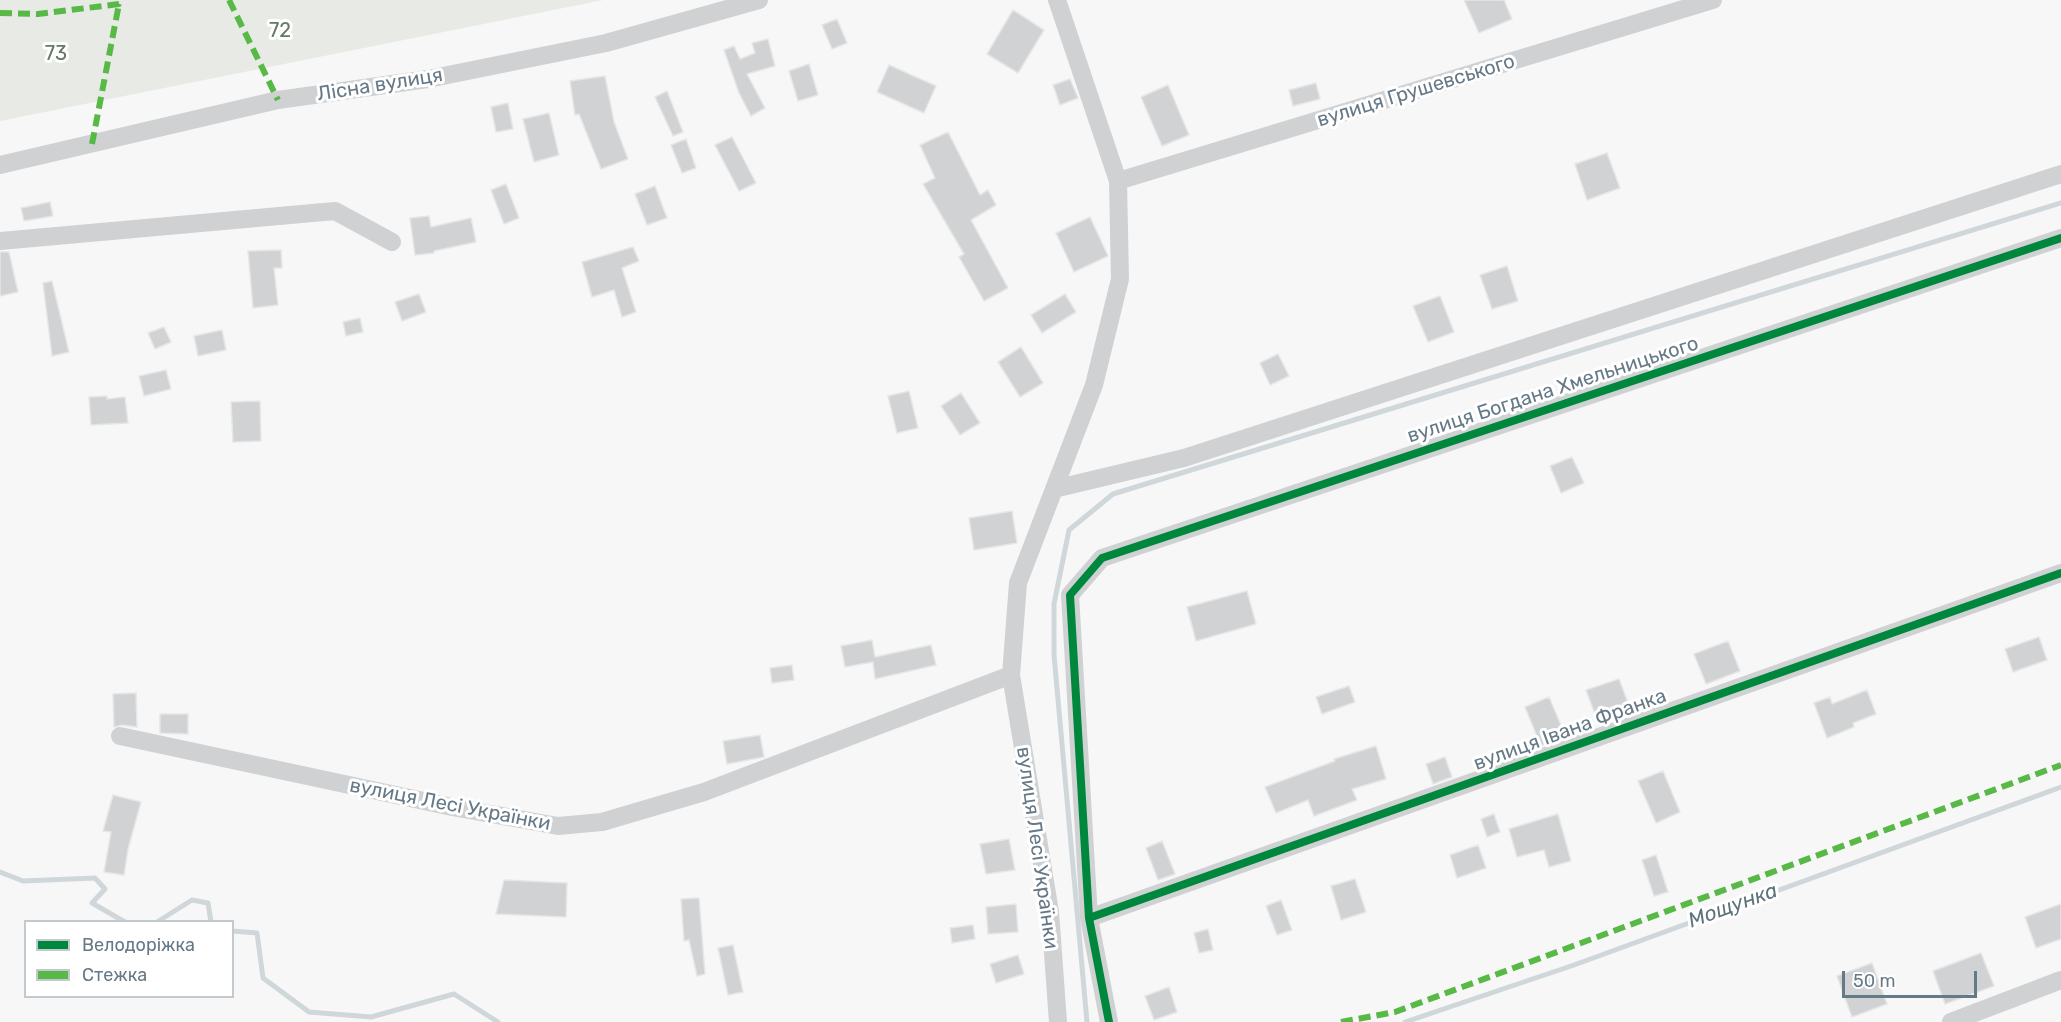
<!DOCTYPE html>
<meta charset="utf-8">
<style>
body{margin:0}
#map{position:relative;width:2061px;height:1022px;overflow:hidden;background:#f7f7f7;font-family:Rubik,sans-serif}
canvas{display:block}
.legend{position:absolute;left:24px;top:920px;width:210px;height:78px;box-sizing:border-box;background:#fff;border:2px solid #c2c9cf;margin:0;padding:8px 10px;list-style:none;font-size:18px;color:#667987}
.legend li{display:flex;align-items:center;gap:12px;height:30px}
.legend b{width:30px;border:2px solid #c2c9cf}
.scale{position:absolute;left:1842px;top:971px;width:135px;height:27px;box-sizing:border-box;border:3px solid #667987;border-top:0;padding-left:8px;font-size:18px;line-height:21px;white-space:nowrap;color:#667987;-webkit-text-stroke:4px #fff;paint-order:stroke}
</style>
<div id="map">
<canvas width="2061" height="1022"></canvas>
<ul class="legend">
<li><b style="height:8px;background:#00873e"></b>Велодоріжка</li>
<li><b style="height:8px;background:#58b947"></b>Стежка</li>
</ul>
<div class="scale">50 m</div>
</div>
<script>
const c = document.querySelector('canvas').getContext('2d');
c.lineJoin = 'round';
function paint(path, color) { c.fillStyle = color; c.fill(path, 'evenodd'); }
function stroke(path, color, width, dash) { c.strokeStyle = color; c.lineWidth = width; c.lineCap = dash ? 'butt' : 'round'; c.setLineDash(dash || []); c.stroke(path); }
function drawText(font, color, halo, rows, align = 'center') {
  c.font = font + ' Rubik,sans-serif'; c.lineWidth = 6; c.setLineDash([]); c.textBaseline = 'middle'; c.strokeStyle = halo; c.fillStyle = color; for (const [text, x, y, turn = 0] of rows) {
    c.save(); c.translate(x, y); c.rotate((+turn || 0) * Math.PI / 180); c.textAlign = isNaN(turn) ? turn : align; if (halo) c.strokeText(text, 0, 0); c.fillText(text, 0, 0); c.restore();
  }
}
const green = new Path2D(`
 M0,0H603L0,121Z`);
const stream = new Path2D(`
 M0,872L23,881L95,878L105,889L92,903L125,922
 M157,922L192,900L208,903L211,922
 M232,931L257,933L263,978L309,1012L371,1017L454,994L498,1022
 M1087,1022L1054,655V604L1069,530L1113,494L2061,203
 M1405,1022L1574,965L2061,787`);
const building = new Path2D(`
 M1464,0H1504L1512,19L1479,33Z
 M1013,10L1044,30L1018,73L987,54Z
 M837,19L847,43L832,49L822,25Z
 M768,39L775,66L747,74L765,108L751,116L739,93L724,50L734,46L740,59L755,53L752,43Z
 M809,64L818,95L798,101L789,71Z
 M889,65L936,86L924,113L877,92Z
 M605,76L614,122L628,159L601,169L579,114L575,115L570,81Z
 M1070,79L1078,98L1060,105L1053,85Z
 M1316,83L1320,99L1293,106L1289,90Z
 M1168,85L1189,135L1162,146L1141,97Z
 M667,91L683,132L673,136L655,97Z
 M508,103L513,129L496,132L491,107Z
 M549,113L559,155L534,162L523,119Z
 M948,132L980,195L988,190L996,205L971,220L1008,288L984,301L959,257L964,254L923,184L935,178L920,145Z
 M732,137L756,183L739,191L715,145Z
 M686,139L696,168L682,173L671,145Z
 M1607,153L1620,188L1587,200L1575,164Z
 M506,184L519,218L504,224L491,190Z
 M655,186L667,218L647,225L635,194Z
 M50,202L53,216L24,221L21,208Z
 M429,216L431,227L471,218L476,242L434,251V253L415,255L410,218Z
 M1090,217L1108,256L1074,272L1056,233Z
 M633,247L639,261L622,268L636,312L622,317L614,290L592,297L582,262Z
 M281,250L282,268H274L278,305L253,308L248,251Z
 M0,252H9L18,292L0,296Z
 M1507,266L1518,301L1492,309L1480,275Z
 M52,281L69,352L52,356L43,283Z
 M419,294L426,312L402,321L395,302Z
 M1065,294L1076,312L1042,333L1031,315Z
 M1440,296L1454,332L1428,342L1413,306Z
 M360,318L363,332L346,336L343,322Z
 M164,327L171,342L155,349L148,333Z
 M222,330L226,350L198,356L194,336Z
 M1021,347L1043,383L1020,397L998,362Z
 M1278,354L1289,376L1270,385L1260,363Z
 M166,370L171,389L144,396L139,376Z
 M909,391L918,428L897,433L888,396Z
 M961,393L980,423L960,435L941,406Z
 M107,396V399L125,397L128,423L91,425L89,397Z
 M260,401L261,441L233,442L231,402Z
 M1572,457L1584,483L1561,493L1550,466Z
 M1012,511L1017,543L974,550L969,518Z
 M1247,591L1256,624L1196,641L1187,607Z
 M2039,637L2047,660L2013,672L2005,649Z
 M872,640L875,657L931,645L936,665L875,679L873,662L845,667L841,646Z
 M1728,641L1740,671L1706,684L1694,654Z
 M792,665L794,680L772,683L770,668Z
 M1619,679L1632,713L1599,725L1586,690Z
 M1349,686L1355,702L1322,714L1316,697Z
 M1867,690L1876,714L1853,723L1854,727L1827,738L1814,703L1830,697L1832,704Z
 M136,693L137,727L122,725L114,727L113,694Z
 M1549,697L1566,737L1541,746L1525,707Z
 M160,714H188V734L160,733Z
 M760,735L764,757L727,764L723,741Z
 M1376,746L1386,779L1352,789L1357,800L1314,816L1308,800L1276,813L1265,787L1335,761L1334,759Z
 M1445,757L1452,777L1433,784L1426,764Z
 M1663,771L1680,812L1656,823L1638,781Z
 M113,795L141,802L128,849L124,875L104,872L111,832L103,831Z
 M1494,814L1500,832L1487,837L1481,819Z
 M1558,814L1571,861L1549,867L1544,850L1517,857L1509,829Z
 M1009,839L1015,870L986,874L980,844Z
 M1162,841L1175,874L1158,880L1146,848Z
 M1478,845L1486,868L1457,878L1450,855Z
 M1656,855L1668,892L1654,896L1642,860Z
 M1355,879L1366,912L1341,920L1331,886Z
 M504,880L567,883L566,917L496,914Z
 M699,898L705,974L697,976L689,940L684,941L681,899Z
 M1281,900L1292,930L1277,935L1266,906Z
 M1016,904L1018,932L988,934L986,907Z
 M2061,904V939L2036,948L2025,917Z
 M973,925L975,939L952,943L950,928Z
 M1208,929L1213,950L1199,953L1194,933Z
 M733,945L743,992L728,995L718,948Z
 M1981,953L1994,986L1945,1004L1933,971Z
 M1018,955L1024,974L996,983L990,964Z
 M1872,963L1887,1004L1852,1017L1837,976Z
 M1169,987L1177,1012L1154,1020L1145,996Z`);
const minor = new Path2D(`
 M1057,0L1118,181L1120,279L1094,385L1018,583L1011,675L1050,912L1058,1022
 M0,165L278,100L428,79L606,43L759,0
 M1118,181L1713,0
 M0,241L335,211L392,242
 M1054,489L1184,458L2061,174
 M120,736L452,807L558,826L602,822L704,792L1011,675
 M1089,918L2061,573
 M1109,1022L1089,918L1070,595L1102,558L2061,238
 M1951,1022L2061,980`);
const quiet = new Path2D(`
 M229,0L278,100
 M0,13L38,14L119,4L121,0
 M92,144L119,4
 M1341,1022L1395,1012L2061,765`);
const cycleway = new Path2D(`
 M1089,918L2061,573
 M1109,1022L1089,918L1070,595L1102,558L2061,238`);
const parkNames = [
 ["72",280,31],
 ["73",56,54]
];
const streetNames = [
 ["Лісна вулиця",380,85,-9],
 ["вулиця Грушевського",1416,91,-17],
 ["вулиця Богдана Хмельницького",1553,390,-18],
 ["вулиця Івана Франка",1570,730,-20],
 ["вулиця Лесі Українки",450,805,11],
 ["вулиця Лесі Українки",1037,848,82]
];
const waterNames = [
 ["Мощунка",1733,906,-20]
];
paint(green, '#e7eae5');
stroke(stream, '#cfd7da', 5);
paint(building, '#d0d2d3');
stroke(building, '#e6e6e6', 1.5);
stroke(minor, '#cfd1d2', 18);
stroke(quiet, '#58b947', 6, [12, 6]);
stroke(cycleway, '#00873e', 8);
drawText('20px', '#667962', '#fff', parkNames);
drawText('20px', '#667987', '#fff', streetNames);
drawText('italic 21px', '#5e747c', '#fff', waterNames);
</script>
